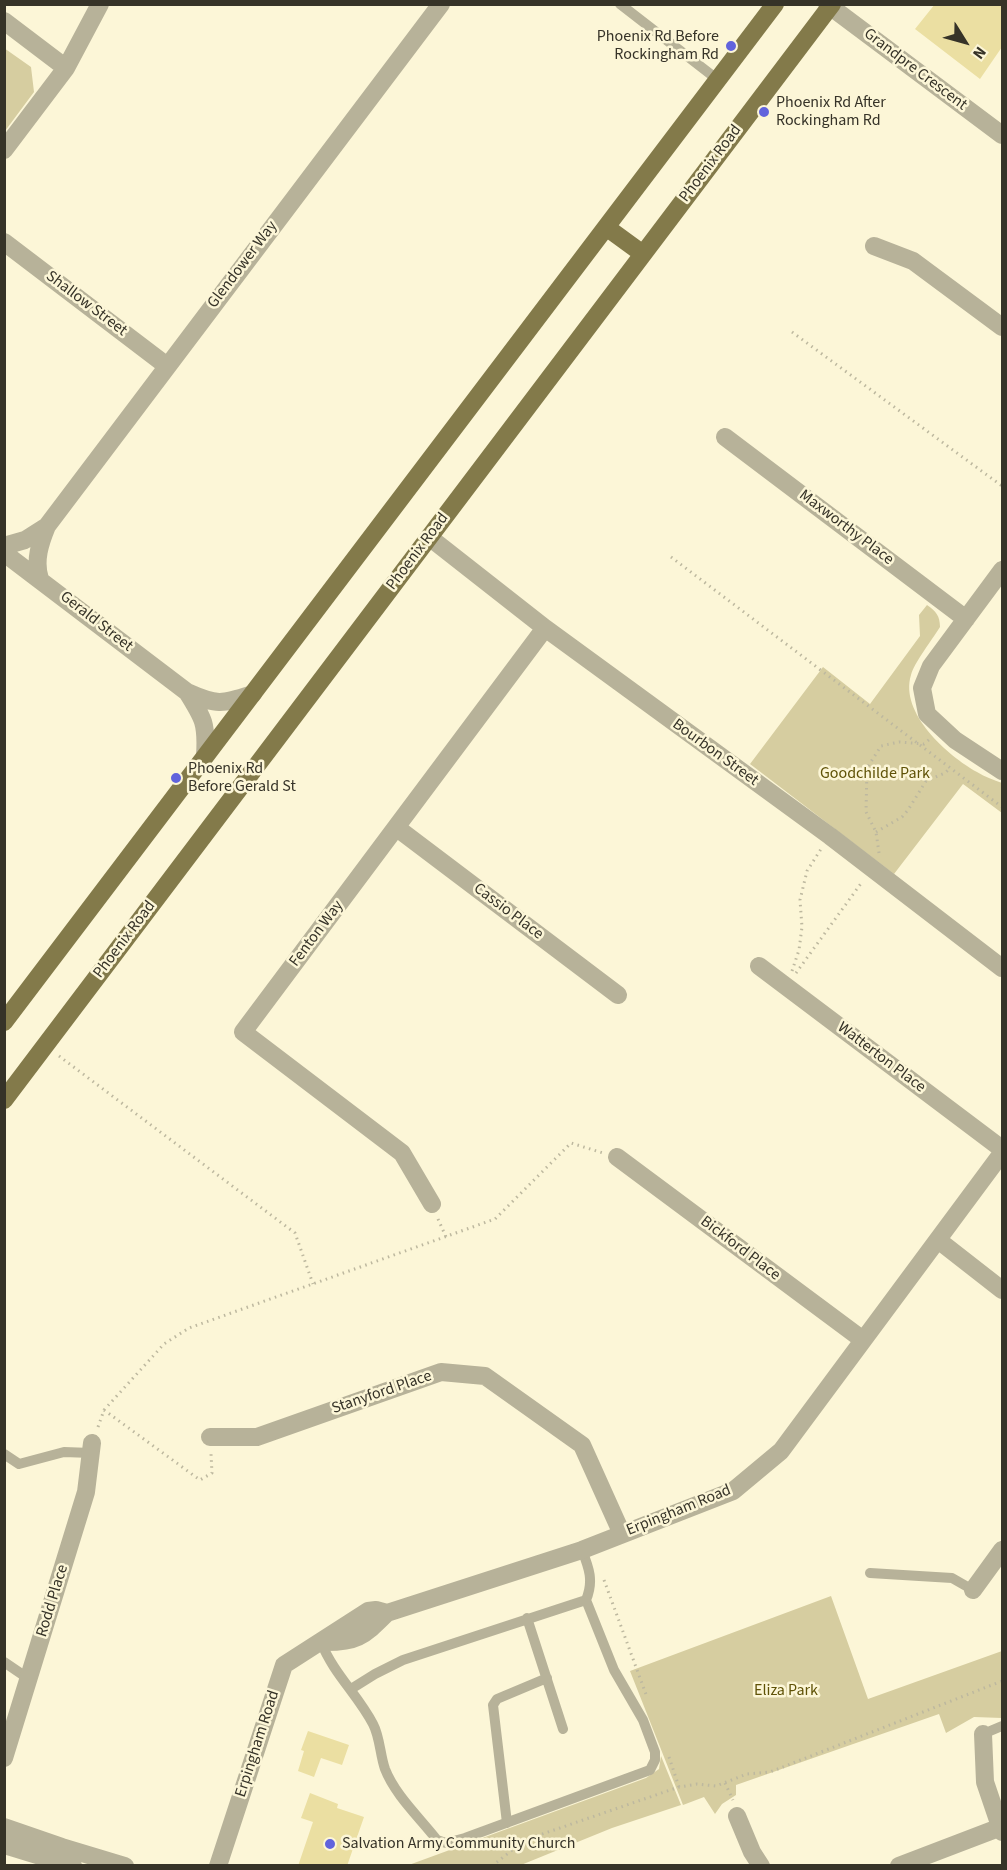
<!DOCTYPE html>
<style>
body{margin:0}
#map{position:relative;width:1007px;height:1870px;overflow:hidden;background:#fcf6d7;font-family:"Source Sans 3",sans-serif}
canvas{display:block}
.frame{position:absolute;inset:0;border:6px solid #363328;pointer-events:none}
.north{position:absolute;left:935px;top:12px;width:60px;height:60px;-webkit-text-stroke:4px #fcf6d7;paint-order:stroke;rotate:127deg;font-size:16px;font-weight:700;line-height:24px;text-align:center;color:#363328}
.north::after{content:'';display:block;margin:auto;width:21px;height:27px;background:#363328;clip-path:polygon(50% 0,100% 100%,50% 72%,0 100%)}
</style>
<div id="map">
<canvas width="1007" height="1870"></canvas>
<div class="frame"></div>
<div class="north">N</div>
</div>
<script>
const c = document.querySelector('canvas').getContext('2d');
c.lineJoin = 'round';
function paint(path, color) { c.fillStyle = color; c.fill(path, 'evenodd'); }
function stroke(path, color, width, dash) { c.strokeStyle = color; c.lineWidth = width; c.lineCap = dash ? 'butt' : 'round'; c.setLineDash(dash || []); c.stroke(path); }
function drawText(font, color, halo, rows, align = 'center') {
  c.font = font + ' "Source Sans 3",sans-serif'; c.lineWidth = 5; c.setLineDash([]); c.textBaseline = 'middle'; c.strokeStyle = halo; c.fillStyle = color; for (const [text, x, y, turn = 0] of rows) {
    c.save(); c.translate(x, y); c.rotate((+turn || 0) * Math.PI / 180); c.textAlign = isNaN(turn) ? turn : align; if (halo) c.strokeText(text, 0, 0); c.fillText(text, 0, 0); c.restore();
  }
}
const green = new Path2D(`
 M4,48L31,67L34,92L5,131Z
 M927,605C936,611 940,616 940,627C932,640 914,663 911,675C899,713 948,756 977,772C985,777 994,780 1002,783V813L963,784L894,874L750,764L823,667L870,704L920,636L919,615Z
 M831,1596L868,1699L1002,1651V1718L974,1717L946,1733L939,1714L736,1785V1795L722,1804L715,1814L704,1797L683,1805L630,1671Z
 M661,1756L681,1805L612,1828L521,1865L406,1866L646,1778L659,1769Z`);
const building = new Path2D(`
 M935,4H1002V47L980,79L915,29Z
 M308,1731L349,1745L342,1765L321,1758L314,1777L298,1771L304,1751L301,1750Z
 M310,1793L338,1804L337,1808L364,1817L347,1866H298L313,1822L301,1818Z`);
const path = new Path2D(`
 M792,332L1002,486
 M671,557L1002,807
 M876,832L902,817L908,810L926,781L945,773L950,768
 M879,853L876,832L866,812L867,768L881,746L899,742L924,744L930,739
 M792,971L799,950L802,927L800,900L807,871L821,849
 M796,973L862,882
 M59,1056L295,1233L313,1284
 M438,1219L446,1237
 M104,1410L200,1480L212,1473L211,1454
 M98,1427L104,1410L164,1344L189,1328L495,1219L571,1143L603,1153
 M604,1580L647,1697
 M669,1757L679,1787
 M725,1783L733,1800
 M492,1866L525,1840L679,1787L697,1784L716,1786L747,1774L770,1772L1002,1681`);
const service = new Path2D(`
 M620,4L718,80
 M4,1454L19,1464L64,1452L91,1453
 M870,1573L952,1578L973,1590
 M527,1618L563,1729
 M321,1642C333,1673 358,1695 373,1724C380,1737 380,1755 385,1769C395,1795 420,1818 437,1840L446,1843L465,1838L650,1770L655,1760V1752L643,1720L614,1670L586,1600
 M4,1662L29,1679
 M351,1689L375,1674L403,1660L586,1600C594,1581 589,1568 582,1550
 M983,1734L1002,1726
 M507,1823L493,1705L497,1699L547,1678`);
const minor = new Path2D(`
 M827,4L1002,135
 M4,21L66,68
 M4,150L66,68L100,4
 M4,242L167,366
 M874,246L913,261L1002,327
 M725,437L966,619
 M429,537L545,628L830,836L1002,968
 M4,546L25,540L47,526
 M4,553L187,692C218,706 222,704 253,694
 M1002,570L931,666L922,688L927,714L955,740L1002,771
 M40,579C34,561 40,543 47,526L441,4
 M187,692C204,719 207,724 205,756
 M397,828L618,995
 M759,966L1002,1149
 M617,1157L863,1340
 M432,1204L402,1153L243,1032L545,628
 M938,1240L1002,1290
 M210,1437H257L441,1372L485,1376L582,1445L622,1534
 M973,1590L1002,1550
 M321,1642C356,1643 363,1637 387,1613L582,1550L733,1491L781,1451L1002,1153
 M983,1734L985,1782L1002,1832
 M4,1758L86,1492L92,1443
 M737,1816L752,1852L761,1866
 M218,1866L284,1665L368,1611L376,1610L387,1613
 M899,1866L1001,1827`);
const tertiary = new Path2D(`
 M4,1827L62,1847L125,1866
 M4,1845L73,1866`);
const primary = new Path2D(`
 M606,227L643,254
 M4,1022L775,4
 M4,1100L832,4`);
const markers = [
 [731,46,6,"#6163dc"],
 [764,112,6,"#6163dc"],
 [176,778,6,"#6163dc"],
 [330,1844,6,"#6163dc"]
];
const poiNames = [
 ["Phoenix Rd Before",719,37,"right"],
 ["Rockingham Rd",719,55,"right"],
 ["Phoenix Rd After",776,103],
 ["Rockingham Rd",776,121],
 ["Phoenix Rd",188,769],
 ["Before Gerald St",188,787],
 ["Salvation Army Community Church",342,1844]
];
const streetNames = [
 ["Grandpre Crescent",915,70,37],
 ["Phoenix Road",711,164,-53],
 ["Glendower Way",243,265,-53],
 ["Shallow Street",86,304,37],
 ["Maxworthy Place",846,528,37],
 ["Phoenix Road",418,552,-53],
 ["Gerald Street",96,622,38],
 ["Bourbon Street",715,753,36],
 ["Cassio Place",508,912,37],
 ["Fenton Way",317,934,-53],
 ["Phoenix Road",125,940,-53],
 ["Watterton Place",881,1058,37],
 ["Bickford Place",740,1249,37],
 ["Stanyford Place",382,1393,-19],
 ["Erpingham Road",679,1511,-22],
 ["Rodd Place",53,1601,-73],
 ["Erpingham Road",258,1744,-72]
];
const parkNames = [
 ["Goodchilde Park",875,774],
 ["Eliza Park",786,1691]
];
paint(green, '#d6cda0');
paint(building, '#ebdfa2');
stroke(path, '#bdb89f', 3, [1.5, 4.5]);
stroke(service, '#b7b299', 10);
stroke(minor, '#b7b299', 18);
stroke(tertiary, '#b7b299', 18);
stroke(primary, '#837a4a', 18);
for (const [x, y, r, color] of markers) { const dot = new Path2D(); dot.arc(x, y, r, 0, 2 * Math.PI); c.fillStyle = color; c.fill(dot); stroke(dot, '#fcf6d7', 2); }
drawText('16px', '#363328', '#fcf6d7', poiNames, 'left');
drawText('16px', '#363328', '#fcf6d7', streetNames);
drawText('16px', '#5f5207', '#fcf6d7', parkNames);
</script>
